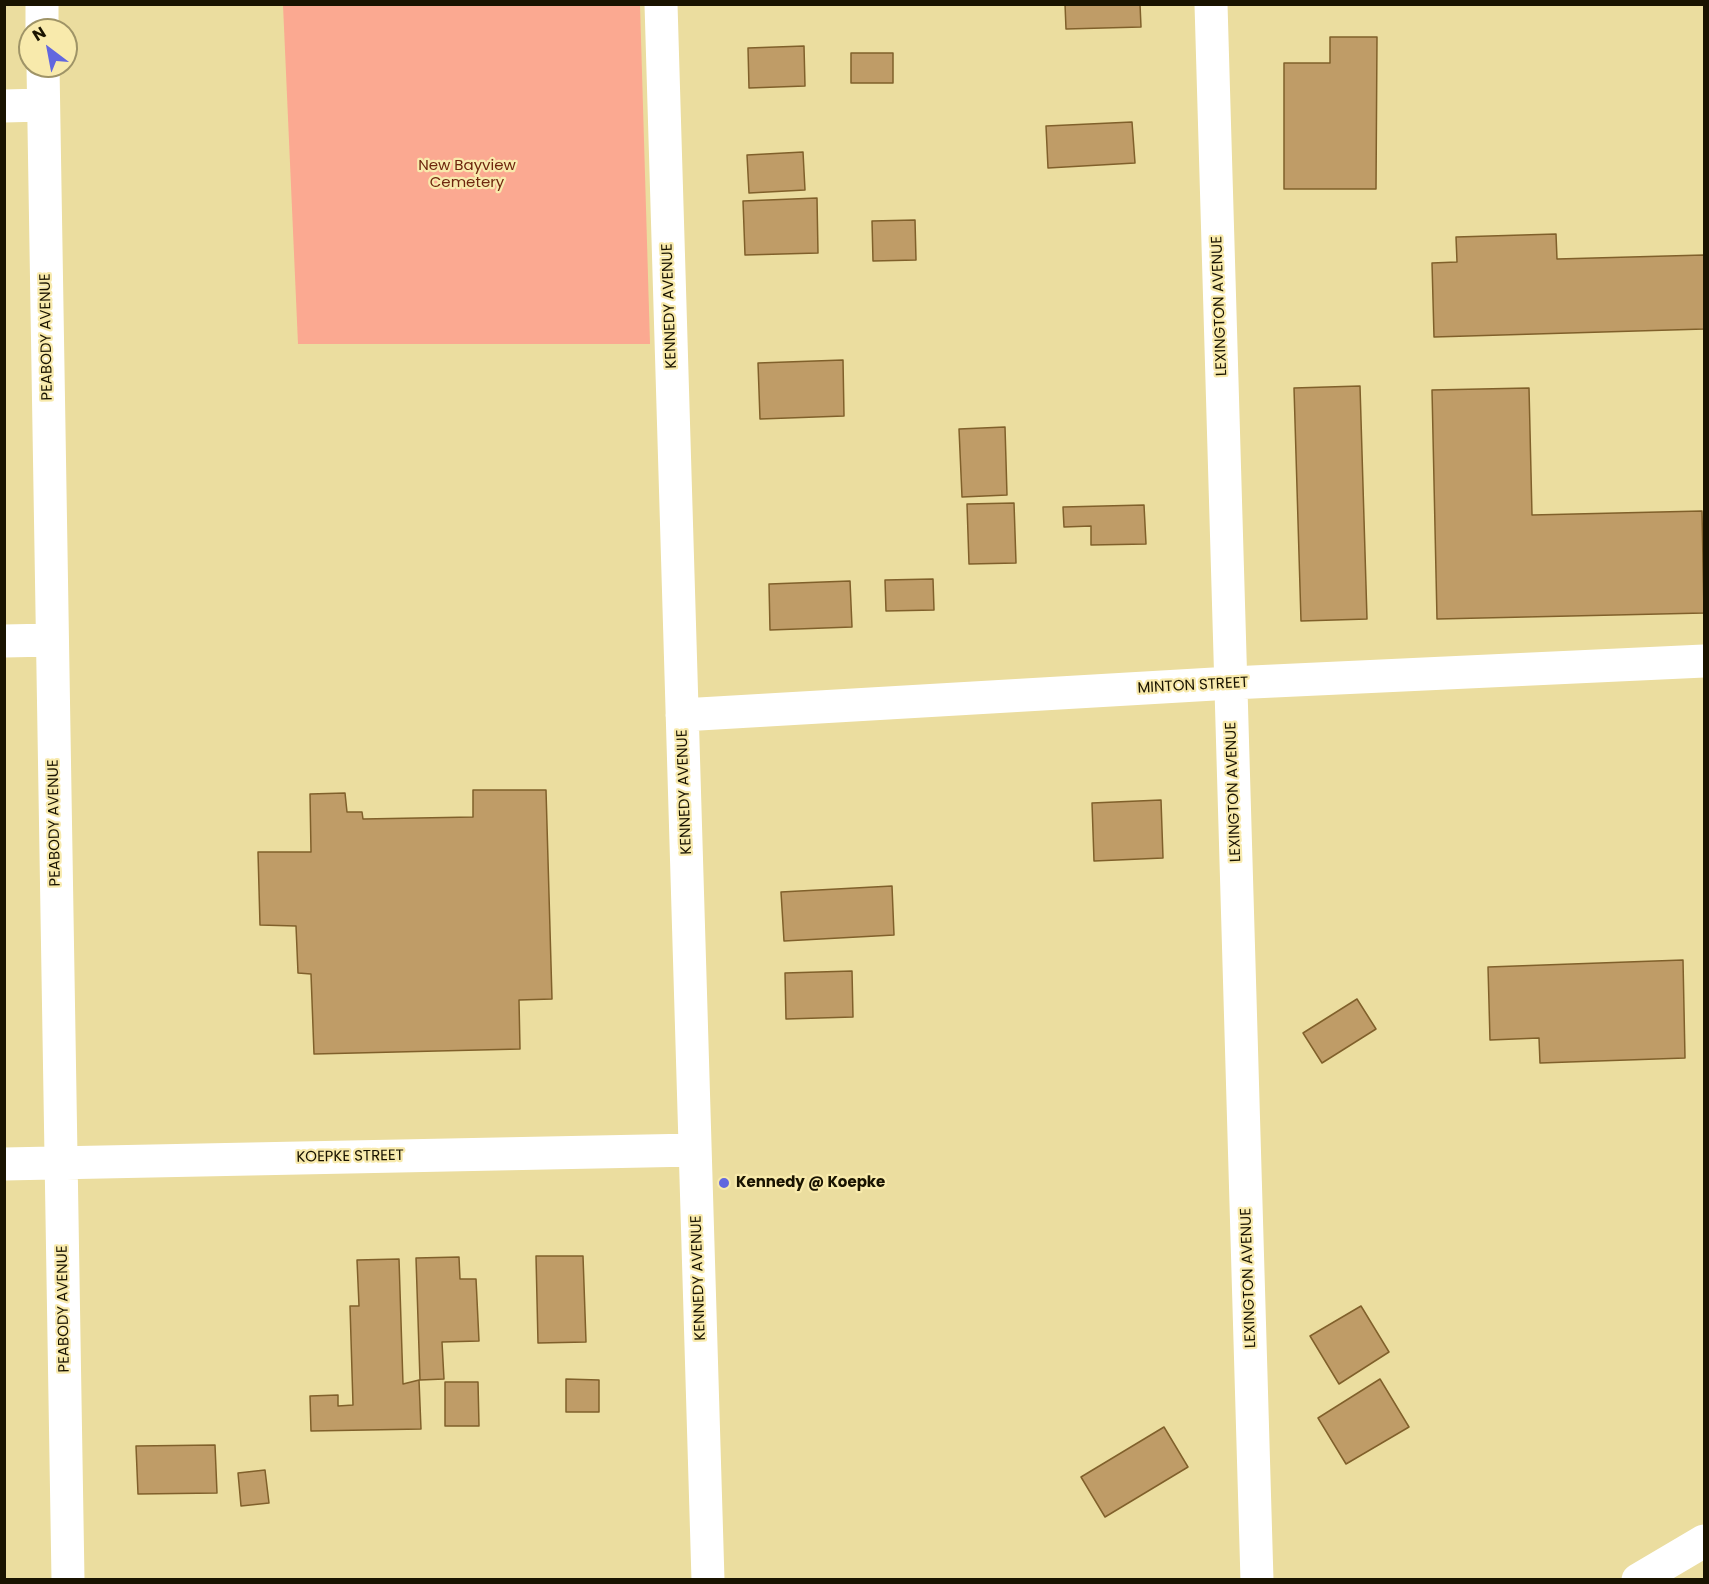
<!DOCTYPE html>
<style>
body{margin:0}
#map{position:relative;width:1709px;height:1584px;overflow:hidden;background:#ebdd9f;font-family:Poppins,sans-serif}
canvas{display:block}
.frame{position:absolute;inset:0;border:6px solid #191300;pointer-events:none}
.north{position:absolute;left:18px;top:18px;width:60px;height:60px;box-sizing:border-box;background:#f8eaac;border:2px solid #9f9467;border-radius:50%;rotate:328deg;font-size:16px;font-weight:700;line-height:24px;text-align:center;color:#191300}
.north::after{content:'';display:block;margin:auto;width:21px;height:27px;background:#6267df;clip-path:polygon(50% 0,100% 100%,50% 72%,0 100%)}
</style>
<div id="map">
<canvas width="1709" height="1584"></canvas>
<div class="frame"></div>
<div class="north">N</div>
</div>
<script>
const c = document.querySelector('canvas').getContext('2d');
c.lineJoin = 'round';
function paint(path, color) { c.fillStyle = color; c.fill(path, 'evenodd'); }
function stroke(path, color, width, dash) { c.strokeStyle = color; c.lineWidth = width; c.lineCap = dash ? 'butt' : 'round'; c.setLineDash(dash || []); c.stroke(path); }
function drawText(font, color, halo, rows, align = 'center') {
  c.font = font + ' Poppins,sans-serif'; c.lineWidth = 4.5; c.setLineDash([]); c.textBaseline = 'middle'; c.strokeStyle = halo; c.fillStyle = color; for (const [text, x, y, turn = 0] of rows) {
    c.save(); c.translate(x, y); c.rotate((+turn || 0) * Math.PI / 180); c.textAlign = isNaN(turn) ? turn : align; if (halo) c.strokeText(text, 0, 0); c.fillText(text, 0, 0); c.restore();
  }
}
const green = new Path2D(`
 M283,5H640L650,344H298Z`);
const building = new Path2D(`
 M1065,4H1140L1141,27L1066,29Z
 M1330,37H1377L1376,189H1284V63H1330Z
 M804,46L805,86L749,88L748,48Z
 M851,53H893V83H851Z
 M1132,122L1135,163L1048,168L1046,126Z
 M803,152L805,190L749,193L747,155Z
 M817,198L818,253L745,255L743,201Z
 M915,220L916,260L873,261L872,221Z
 M1556,234L1557,259L1704,255V329L1434,337L1432,263L1457,262L1456,237Z
 M843,360L844,416L760,419L758,363Z
 M1360,386L1367,619L1301,621L1294,388Z
 M1529,388L1532,515L1702,511L1704,613L1437,619L1432,390Z
 M1005,427L1007,495L962,497L959,429Z
 M1014,503L1016,563L969,564L967,504Z
 M1144,505L1146,544L1091,545V526L1064,527L1063,507Z
 M933,579L934,610L886,611L885,580Z
 M850,581L852,627L770,630L769,584Z
 M473,790H546L552,999L519,1000L520,1049L314,1054L311,974L298,973L296,926L260,925L258,852H311L310,794L345,793L347,812H362L363,819L473,817Z
 M1161,800L1163,858L1094,861L1092,803Z
 M892,886L894,935L784,941L781,892Z
 M1683,960L1685,1058L1540,1063L1539,1038L1490,1040L1488,967Z
 M852,971L853,1017L786,1019L785,973Z
 M1357,999L1376,1029L1322,1063L1303,1033Z
 M536,1256H583L586,1342L538,1343Z
 M459,1257L460,1279H476L479,1341L442,1342L444,1379L420,1380L416,1258Z
 M399,1259L403,1384L419,1380L421,1429L311,1431L310,1396L338,1395V1406L353,1405L350,1306H359L357,1260Z
 M1361,1306L1389,1352L1339,1384L1310,1336Z
 M566,1379L599,1380V1412H566Z
 M1380,1379L1409,1427L1346,1464L1318,1418Z
 M445,1382H478L479,1426H445Z
 M1164,1427L1188,1467L1105,1517L1081,1477Z
 M215,1445L217,1493L138,1494L136,1446Z
 M265,1470L269,1503L241,1506L238,1473Z`);
const minor = new Path2D(`
 M42,4V30
 M661,4L708,1580
 M1211,4L1257,1580
 M43,66L68,1580
 M4,106L43,105
 M4,641L52,640
 M682,715L1231,683L1704,661
 M4,1164L695,1150`);
const secondary = new Path2D(`
 M1638,1580L1704,1541`);
const markers = [
 [724,1183,6,"#6267df"]
];
const parkNames = [
 ["New Bayview",467,166],
 ["Cemetery",467,183]
];
const streetNames = [
 ["KENNEDY AVENUE",670,306,-92],
 ["LEXINGTON AVENUE",1220,306,-92],
 ["PEABODY AVENUE",47,337,-91],
 ["MINTON STREET",1193,686,-3],
 ["KENNEDY AVENUE",685,792,-92],
 ["LEXINGTON AVENUE",1234,792,-92],
 ["PEABODY AVENUE",55,823,-91],
 ["KOEPKE STREET",350,1157,-1],
 ["KENNEDY AVENUE",699,1278,-92],
 ["LEXINGTON AVENUE",1249,1278,-92],
 ["PEABODY AVENUE",64,1309,-91]
];
const poiNames = [
 ["Kennedy @ Koepke",736,1183]
];
paint(green, '#fba991');
paint(building, '#bf9c67');
stroke(building, '#80602b', 1.5);
stroke(minor, '#fff', 33);
stroke(secondary, '#fff', 33);
for (const [x, y, r, color] of markers) { const dot = new Path2D(); dot.arc(x, y, r, 0, 2 * Math.PI); c.fillStyle = color; c.fill(dot); stroke(dot, '#f8eaac', 2); }
drawText('15px', '#6e260e', '#f8eaac', parkNames);
drawText('15px', '#191300', '#f8eaac', streetNames);
drawText('bold 15px', '#191300', '#f8eaac', poiNames, 'left');
</script>
